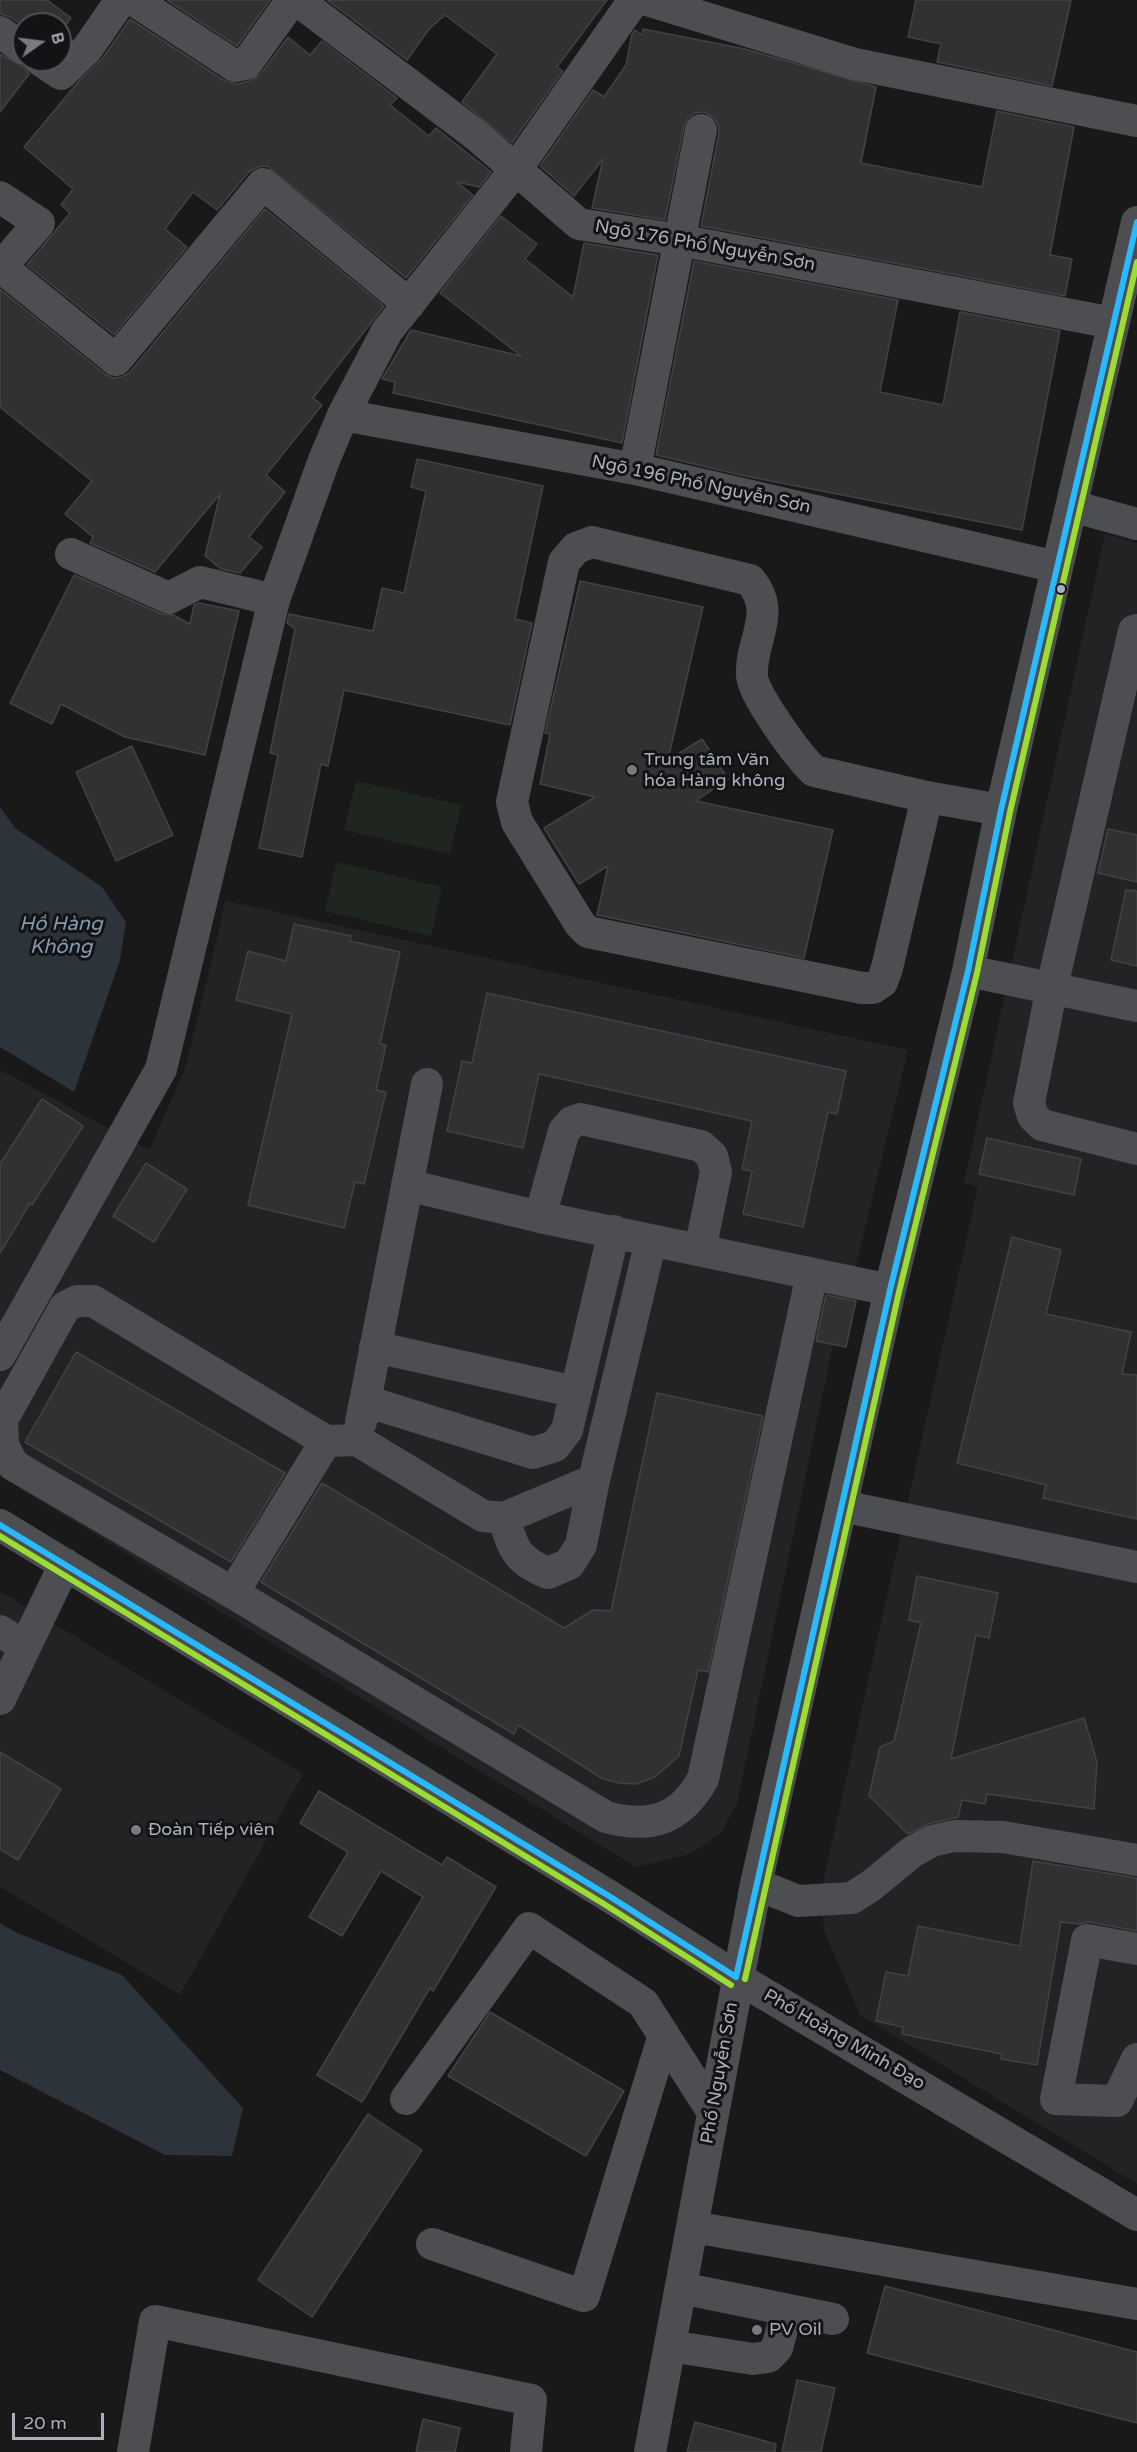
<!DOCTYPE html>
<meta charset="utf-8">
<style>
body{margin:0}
#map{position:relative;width:1137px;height:2452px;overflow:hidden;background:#191919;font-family:"Varela Round",sans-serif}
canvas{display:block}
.north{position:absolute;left:12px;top:12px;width:60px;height:60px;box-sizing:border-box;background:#131315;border:2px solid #505157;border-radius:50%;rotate:76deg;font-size:16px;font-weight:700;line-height:24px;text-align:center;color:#abafba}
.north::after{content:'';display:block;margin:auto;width:21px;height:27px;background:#787a82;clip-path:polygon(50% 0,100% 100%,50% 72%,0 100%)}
.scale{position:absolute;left:12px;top:2413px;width:92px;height:27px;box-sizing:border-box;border:3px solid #abafba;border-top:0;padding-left:8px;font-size:18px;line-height:21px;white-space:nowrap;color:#abafba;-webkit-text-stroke:4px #131315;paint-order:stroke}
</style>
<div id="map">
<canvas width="1137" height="2452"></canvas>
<div class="north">B</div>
<div class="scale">20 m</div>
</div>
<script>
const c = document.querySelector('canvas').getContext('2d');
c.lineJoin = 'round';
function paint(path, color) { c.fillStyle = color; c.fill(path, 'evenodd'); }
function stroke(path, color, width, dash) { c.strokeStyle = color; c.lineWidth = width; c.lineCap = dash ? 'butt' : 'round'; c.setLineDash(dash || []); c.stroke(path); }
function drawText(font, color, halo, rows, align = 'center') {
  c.font = font + ' "Varela Round",sans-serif'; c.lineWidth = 6; c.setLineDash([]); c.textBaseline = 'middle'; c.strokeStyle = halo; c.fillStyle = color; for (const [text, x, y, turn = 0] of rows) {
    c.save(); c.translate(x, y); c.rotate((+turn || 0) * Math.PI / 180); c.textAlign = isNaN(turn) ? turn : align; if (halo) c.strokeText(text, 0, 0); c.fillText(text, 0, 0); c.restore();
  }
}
const built = new Path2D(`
 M1105,534L1137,543V2184L860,2015L824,1930L821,1891L978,1187L964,1183Z
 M226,901L908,1050L849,1295L857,1298L846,1347L833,1345L737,1804L720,1834L690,1854L636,1867L0,1476V1070L149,1150L185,1069Z
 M0,1591L303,1774L180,1995L0,1887Z`);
const green = new Path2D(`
 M356,781L461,805L450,854L344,830Z
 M336,862L442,887L431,936L325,911Z`);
const water = new Path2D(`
 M0,807L15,828L102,887L126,922L120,960L74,1092L0,1047Z
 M0,1923L15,1932L122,1975L243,2108L232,2156L165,2155L0,2070Z`);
const building = new Path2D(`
 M0,0H47L71,18L60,32V24H24V27L10,17L0,14Z
 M167,0H270L237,46Z
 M327,0H607L557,67L563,71L512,143L462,102L497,54L445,15L429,29L407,60Z
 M916,0H1071L1052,86L937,62L941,44L908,37Z
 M130,19L225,81L237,84L250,81L260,75L288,37L310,55L322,41L397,98L390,105L429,136L436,128L491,172L479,187L457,182L473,195L406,278L267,166L257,167L249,172L217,210L193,192L165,229L187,247L114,335L27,265L70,213L61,205L73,189L24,147L79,81L102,59Z
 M643,29L745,49L876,87L861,163L982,187L997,111L1074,127L1050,255L1072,259L1065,296L701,226L719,133L718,124L713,117L704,112L695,113L688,118L684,126L665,220L592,208L603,159L574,196L540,166L593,90L604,97L626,65L632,34L635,30L642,35Z
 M0,54L24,67L29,74L0,112Z
 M265,209L384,306L313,398L322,405L266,475L285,492L249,537L262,547L240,573L221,569L205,556L220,494L155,572L90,543L93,537L65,514L92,481L0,407V289L105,374L113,378L122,377L130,372Z
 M501,216L537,244L525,259L573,297L584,243L658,255L622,443L393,393L395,382L382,379L411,330L521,356L440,293Z
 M694,261L898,300L880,392L943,405L960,312L1060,331L1022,530L745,476L656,455Z
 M417,459L543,486L515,619L532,623L510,725L344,690L328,766L321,764L302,857L259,848L278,755L270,753L295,629L287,623L289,614L373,631L382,588L404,593L426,491L411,487Z
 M74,575L162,614L173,615L190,624L194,605L199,603L239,611L205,755L125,737L61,704L52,724L10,703Z
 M580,581L703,607L668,760L702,739L728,779L696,801L833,830L804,958L597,915L608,866L579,884L544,828L595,797L540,784L550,734L545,733Z
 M132,746L173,835L116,861L76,772Z
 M1108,829L1137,835V882L1098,873Z
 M1126,890L1137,891V966L1111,960Z
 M294,924L351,936L350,941L400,952L380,1044L386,1045L376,1090L386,1092L364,1184L355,1182L344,1228L248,1205L292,1014L236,1000L248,951L286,961Z
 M487,993L846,1071L837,1114L828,1112L803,1227L743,1214L752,1171L742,1169L752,1121L539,1074L523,1148L447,1131L462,1061L472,1063Z
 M42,1099L83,1126L32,1205L30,1203L0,1253V1164Z
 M987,1138L1081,1159L1074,1195L979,1174Z
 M146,1163L187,1189L154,1242L113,1216Z
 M1012,1237L1061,1250L1046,1314L1131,1332L1122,1374L1137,1375V1519L1043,1498L1046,1485L957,1463Z
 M826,1295L856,1301L846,1347L816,1341Z
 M76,1352L285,1473L231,1562L25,1442Z
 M657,1393L763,1416L708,1672L698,1670L679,1756L655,1777L636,1784L619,1783L603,1779L518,1725L514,1734L261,1582L322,1483L564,1628L593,1610L611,1611Z
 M917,1576L998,1593L989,1638L976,1635L951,1759L1084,1718L1097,1762L1094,1809L987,1794L985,1804L962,1800L958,1817L928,1824L908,1834L869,1796L880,1747L894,1741L921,1623L909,1620Z
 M0,1752L61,1789L18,1860L0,1849Z
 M319,1791L442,1865L447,1857L496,1887L433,1991L430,1988L362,2102L317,2075L423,1897L381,1871L342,1936L309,1917L348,1852L300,1823Z
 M1033,1861L1137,1878V1931L1090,1922L1079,1924L1061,1922L1037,2065L1001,2059L1002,2054L902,2034L903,2027L876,2021L886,1972L908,1976L918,1926L1020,1946Z
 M490,2012L624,2091L586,2156L448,2076Z
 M368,2114L422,2150L312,2317L258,2280Z
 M885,2286L1137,2352V2423L867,2353Z
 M797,2380L835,2388L821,2452H782Z
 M423,2419L460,2428L455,2452H416Z
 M695,2422L776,2444L775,2452H687Z`);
const minor = new Path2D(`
 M134,0L235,66L246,64L292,0
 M297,0L476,135L579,224L679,240L1113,323
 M647,0L855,64L1137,121
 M0,32L24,49
 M40,60L61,74L87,49L121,0
 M0,197L39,223L1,267L116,360L263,184L409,304
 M343,415L635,469L1057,567
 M635,469L701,130
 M1072,506L1137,524
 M71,554L169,598L200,582L274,600
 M1137,630L1134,631L1052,987L1029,1103L1033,1116L1042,1125L1137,1149
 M927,797L887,968L882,982L873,988H862L588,932L580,924L517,822L512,802L564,562L576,548L592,542L750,580C778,614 750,639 752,676C753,695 799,757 814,771L927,797L1001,810
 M968,971L1137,1006
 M407,1185L540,1217L890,1290
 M540,1217L564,1131L572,1122L581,1119L701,1146L712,1156L716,1172L700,1250
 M651,1240L594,1480L504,1518L483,1516L357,1440L326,1441L93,1301H77L65,1307L2,1420L3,1445L13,1465L233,1593L606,1817C650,1829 680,1820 703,1779L812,1274
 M375,1347L576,1392
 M0,1355L161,1069L274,600L324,460L343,415L387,331L516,169L634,0
 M365,1401L533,1453L555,1446L567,1430L614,1231
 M361,1422L427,1084
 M842,1506L1137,1567
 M504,1518C513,1549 517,1561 548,1573L569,1564L581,1545L594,1480
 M0,1525L609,1896L736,1977L1137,2215
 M233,1593L326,1441
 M0,1631L25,1647
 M0,1699L65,1564
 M756,1884L798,1901L852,1898L872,1885L912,1852L932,1841L954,1836L1003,1837L1137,1860
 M1137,1949L1087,1940L1056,2099L1117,2101L1137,2059
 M406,2099L529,1928L643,2003L713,2112
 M693,2227L1137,2304
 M432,2244L584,2296L664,2035
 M681,2288L833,2319
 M670,2346L753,2359L768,2357L777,2348L787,2310
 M133,2452L155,2321L531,2400L526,2452
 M650,2452L756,1884L890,1290L968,971L1001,810L1137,222`);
const bus1 = new Path2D(`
 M0,1525L609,1896L736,1977
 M736,1977L890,1290L968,971L1001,810L1137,222`);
const bus2 = new Path2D(`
 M0,1536L604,1904L731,1985
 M745,1979L899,1292L977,973L1010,812L1137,262`);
const markers = [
 [1061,589,5,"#abafba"],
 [632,770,6,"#787a82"],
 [136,1830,6,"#787a82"],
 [757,2330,6,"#787a82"]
];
const streetNames = [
 ["Ngõ 176 Phố Nguyễn Sơn",705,246,10],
 ["Ngõ 196 Phố Nguyễn Sơn",701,485,12],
 ["Phố Hoàng Minh Đạo",844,2040,30],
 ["Phố Nguyễn Sơn",720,2073,-80]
];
const poiNames = [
 ["Trung tâm Văn",644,760],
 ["hóa Hàng không",644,781],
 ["Đoàn Tiếp viên",148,1830],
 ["PV Oil",769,2330]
];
const waterNames = [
 ["Hồ Hàng",61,925],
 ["Không",61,948]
];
paint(built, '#232325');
paint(green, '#1f2620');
paint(water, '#2c333b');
paint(building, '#313131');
stroke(building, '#414245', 1.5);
stroke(minor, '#4d4e52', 32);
stroke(bus1, '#27baff', 6);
stroke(bus2, '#9cdd31', 6);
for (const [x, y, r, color] of markers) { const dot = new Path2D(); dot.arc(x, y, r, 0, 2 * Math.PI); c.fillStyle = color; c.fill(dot); stroke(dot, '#131315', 2); }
drawText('18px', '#abafba', '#131315', streetNames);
drawText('18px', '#abafba', '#131315', poiNames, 'left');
drawText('italic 20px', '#829bb4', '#131315', waterNames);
</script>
